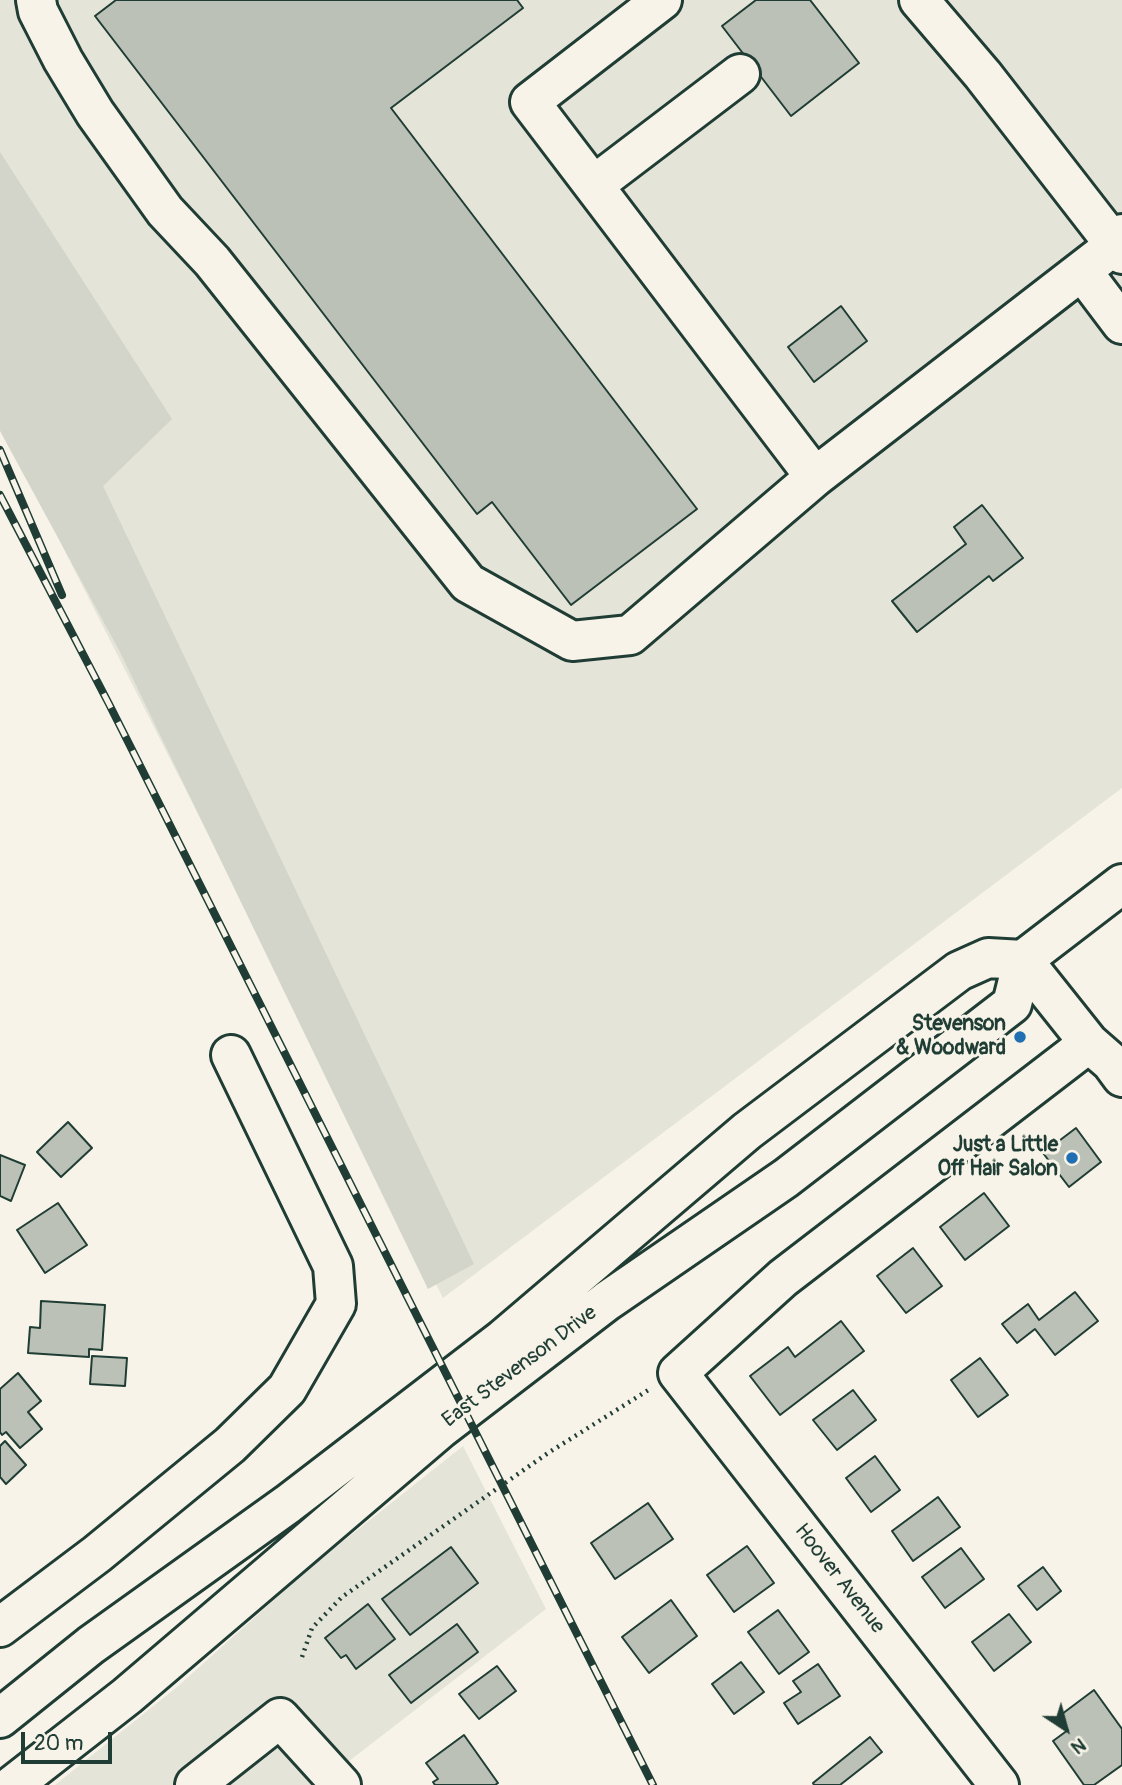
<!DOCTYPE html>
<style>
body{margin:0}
#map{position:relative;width:1122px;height:1785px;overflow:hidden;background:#f7f3e8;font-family:Pangolin,sans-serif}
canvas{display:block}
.north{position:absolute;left:1031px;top:1694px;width:70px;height:70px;-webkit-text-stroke:5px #f7f3e8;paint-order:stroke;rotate:144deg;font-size:19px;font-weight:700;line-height:28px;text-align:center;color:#1f3d34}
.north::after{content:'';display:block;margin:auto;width:24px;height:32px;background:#1f3d34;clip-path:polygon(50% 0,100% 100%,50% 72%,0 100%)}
.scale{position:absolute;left:21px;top:1732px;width:91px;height:32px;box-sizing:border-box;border:4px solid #1f3d34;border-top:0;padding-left:9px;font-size:21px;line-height:24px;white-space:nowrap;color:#1f3d34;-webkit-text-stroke:5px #f7f3e8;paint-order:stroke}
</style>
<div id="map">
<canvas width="1122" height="1785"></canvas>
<div class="north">N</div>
<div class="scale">20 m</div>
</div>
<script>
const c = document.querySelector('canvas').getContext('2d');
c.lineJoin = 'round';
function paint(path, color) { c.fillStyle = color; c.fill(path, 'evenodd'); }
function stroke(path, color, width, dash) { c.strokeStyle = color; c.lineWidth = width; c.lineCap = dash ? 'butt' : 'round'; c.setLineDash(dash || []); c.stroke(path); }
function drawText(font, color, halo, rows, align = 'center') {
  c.font = font + ' Pangolin,sans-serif'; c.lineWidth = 6; c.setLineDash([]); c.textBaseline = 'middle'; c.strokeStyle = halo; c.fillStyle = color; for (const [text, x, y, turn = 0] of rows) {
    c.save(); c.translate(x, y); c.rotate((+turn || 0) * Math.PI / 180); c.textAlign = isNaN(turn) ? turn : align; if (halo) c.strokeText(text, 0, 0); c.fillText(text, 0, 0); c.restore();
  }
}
const built = new Path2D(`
 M0,0H1122V788L443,1298L0,423Z
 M463,1446L546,1609L318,1785H55L177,1687L312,1566Z`);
const green = new Path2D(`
 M0,152L172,419L103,486L474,1264L428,1289L120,652L0,431Z`);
const building = new Path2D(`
 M116,0H517L523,8L391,108L697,509L571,605L492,502L477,514L95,16Z
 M756,0H810L859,63L791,116L722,26Z
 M841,306L867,341L814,382L788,347Z
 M982,505L1023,558L993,581L989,576L917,632L892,601L966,544L954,527Z
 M68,1122L92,1148L61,1177L37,1152Z
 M1076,1128L1101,1162L1069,1187L1043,1153Z
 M0,1155L25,1165L11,1201L0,1196Z
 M984,1193L1009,1226L965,1260L940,1227Z
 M58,1203L87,1245L45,1273L17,1230Z
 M913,1248L942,1286L906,1313L877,1276Z
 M1075,1292L1098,1321L1055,1355L1035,1329L1017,1343L1002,1324L1028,1304L1039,1320Z
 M41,1301L105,1305L102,1350L89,1349V1357L28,1353L30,1327L40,1328Z
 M841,1321L864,1351L780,1415L750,1376L788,1347L795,1357Z
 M92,1356L127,1358L125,1386L90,1384Z
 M980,1358L1008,1395L978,1417L951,1380Z
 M18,1373L41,1401L28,1412L42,1429L20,1448L6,1432L2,1435L0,1432V1389Z
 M853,1390L876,1420L837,1450L813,1420Z
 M5,1441L26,1465L6,1484L0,1477V1446Z
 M875,1456L900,1490L871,1512L846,1478Z
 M938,1497L960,1527L913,1561L892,1531Z
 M648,1503L673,1539L615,1579L591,1543Z
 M747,1546L774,1583L734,1612L707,1575Z
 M451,1547L478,1583L410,1635L382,1599Z
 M961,1548L984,1579L945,1608L922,1577Z
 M1043,1567L1061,1591L1037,1610L1018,1586Z
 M671,1600L697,1636L649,1673L622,1637Z
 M368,1604L395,1639L356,1669L346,1655L341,1658L325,1638Z
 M778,1610L809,1652L779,1674L748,1632Z
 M1009,1614L1031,1642L994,1671L972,1642Z
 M457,1624L478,1652L411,1703L389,1675Z
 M741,1662L764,1692L734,1714L712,1684Z
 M818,1664L840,1696L798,1724L784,1703L801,1692L793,1681Z
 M497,1666L516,1691L479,1719L459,1694Z
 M1094,1690L1122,1729V1765L1094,1785H1084L1053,1741L1068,1730L1058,1717Z
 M464,1735L498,1783L495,1785H435L433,1782L438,1779L426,1763Z
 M870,1737L882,1752L840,1785H814L813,1783Z`);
const path = new Path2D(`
 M302,1657L312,1628L342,1597L548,1453L650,1389`);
const minor = new Path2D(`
 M36,0L38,11L63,60L95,113L165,211L212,261L468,583L572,641L630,635L815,477
 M662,0L530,102L815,477L1115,245L1122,234
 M919,0L983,75L1122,254
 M594,185L740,74
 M1082,271L1122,324
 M1023,960L1089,1043L1111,1062L1122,1077
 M0,1627L97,1554L230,1445L287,1389L336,1304L333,1266L231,1055
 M195,1785L280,1718L341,1785
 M999,1785L678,1373L783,1278L1089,1043`);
const major = new Path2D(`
 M0,1718L91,1645L288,1504L503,1339L747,1131L959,971L988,958L1023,960
 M13,1785L127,1696L440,1429L607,1301L786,1178L1012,1004L1023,960L1122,884`);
const rail = new Path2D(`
 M0,450L62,595
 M0,495L109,704L653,1785`);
const markers = [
 [1020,1037,7,"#1f6fb2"],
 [1072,1158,7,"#1f6fb2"]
];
const poiNames = [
 ["Stevenson",1006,1025],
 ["& Woodward",1006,1049],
 ["Just a Little",1058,1146],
 ["Off Hair Salon",1058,1170]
];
const streetNames = [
 ["East Stevenson Drive",520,1367,-37],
 ["Hoover Avenue",839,1579,52]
];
paint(built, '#e5e4d9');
paint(green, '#d3d5ca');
paint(building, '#bbc1b6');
stroke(building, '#1f3d34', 2);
stroke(minor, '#1f3d34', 44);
stroke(major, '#1f3d34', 44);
stroke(path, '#1f3d34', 4.5, [2, 5]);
stroke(minor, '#f7f3e8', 38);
stroke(major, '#f7f3e8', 38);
stroke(rail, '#1f3d34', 8);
stroke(rail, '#f7f3e8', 5, [16]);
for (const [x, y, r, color] of markers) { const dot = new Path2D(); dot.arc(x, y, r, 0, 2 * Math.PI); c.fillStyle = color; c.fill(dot); stroke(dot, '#f7f3e8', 2.5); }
drawText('bold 21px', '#1f3d34', '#f7f3e8', poiNames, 'right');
drawText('21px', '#1f3d34', '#f7f3e8', streetNames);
</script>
